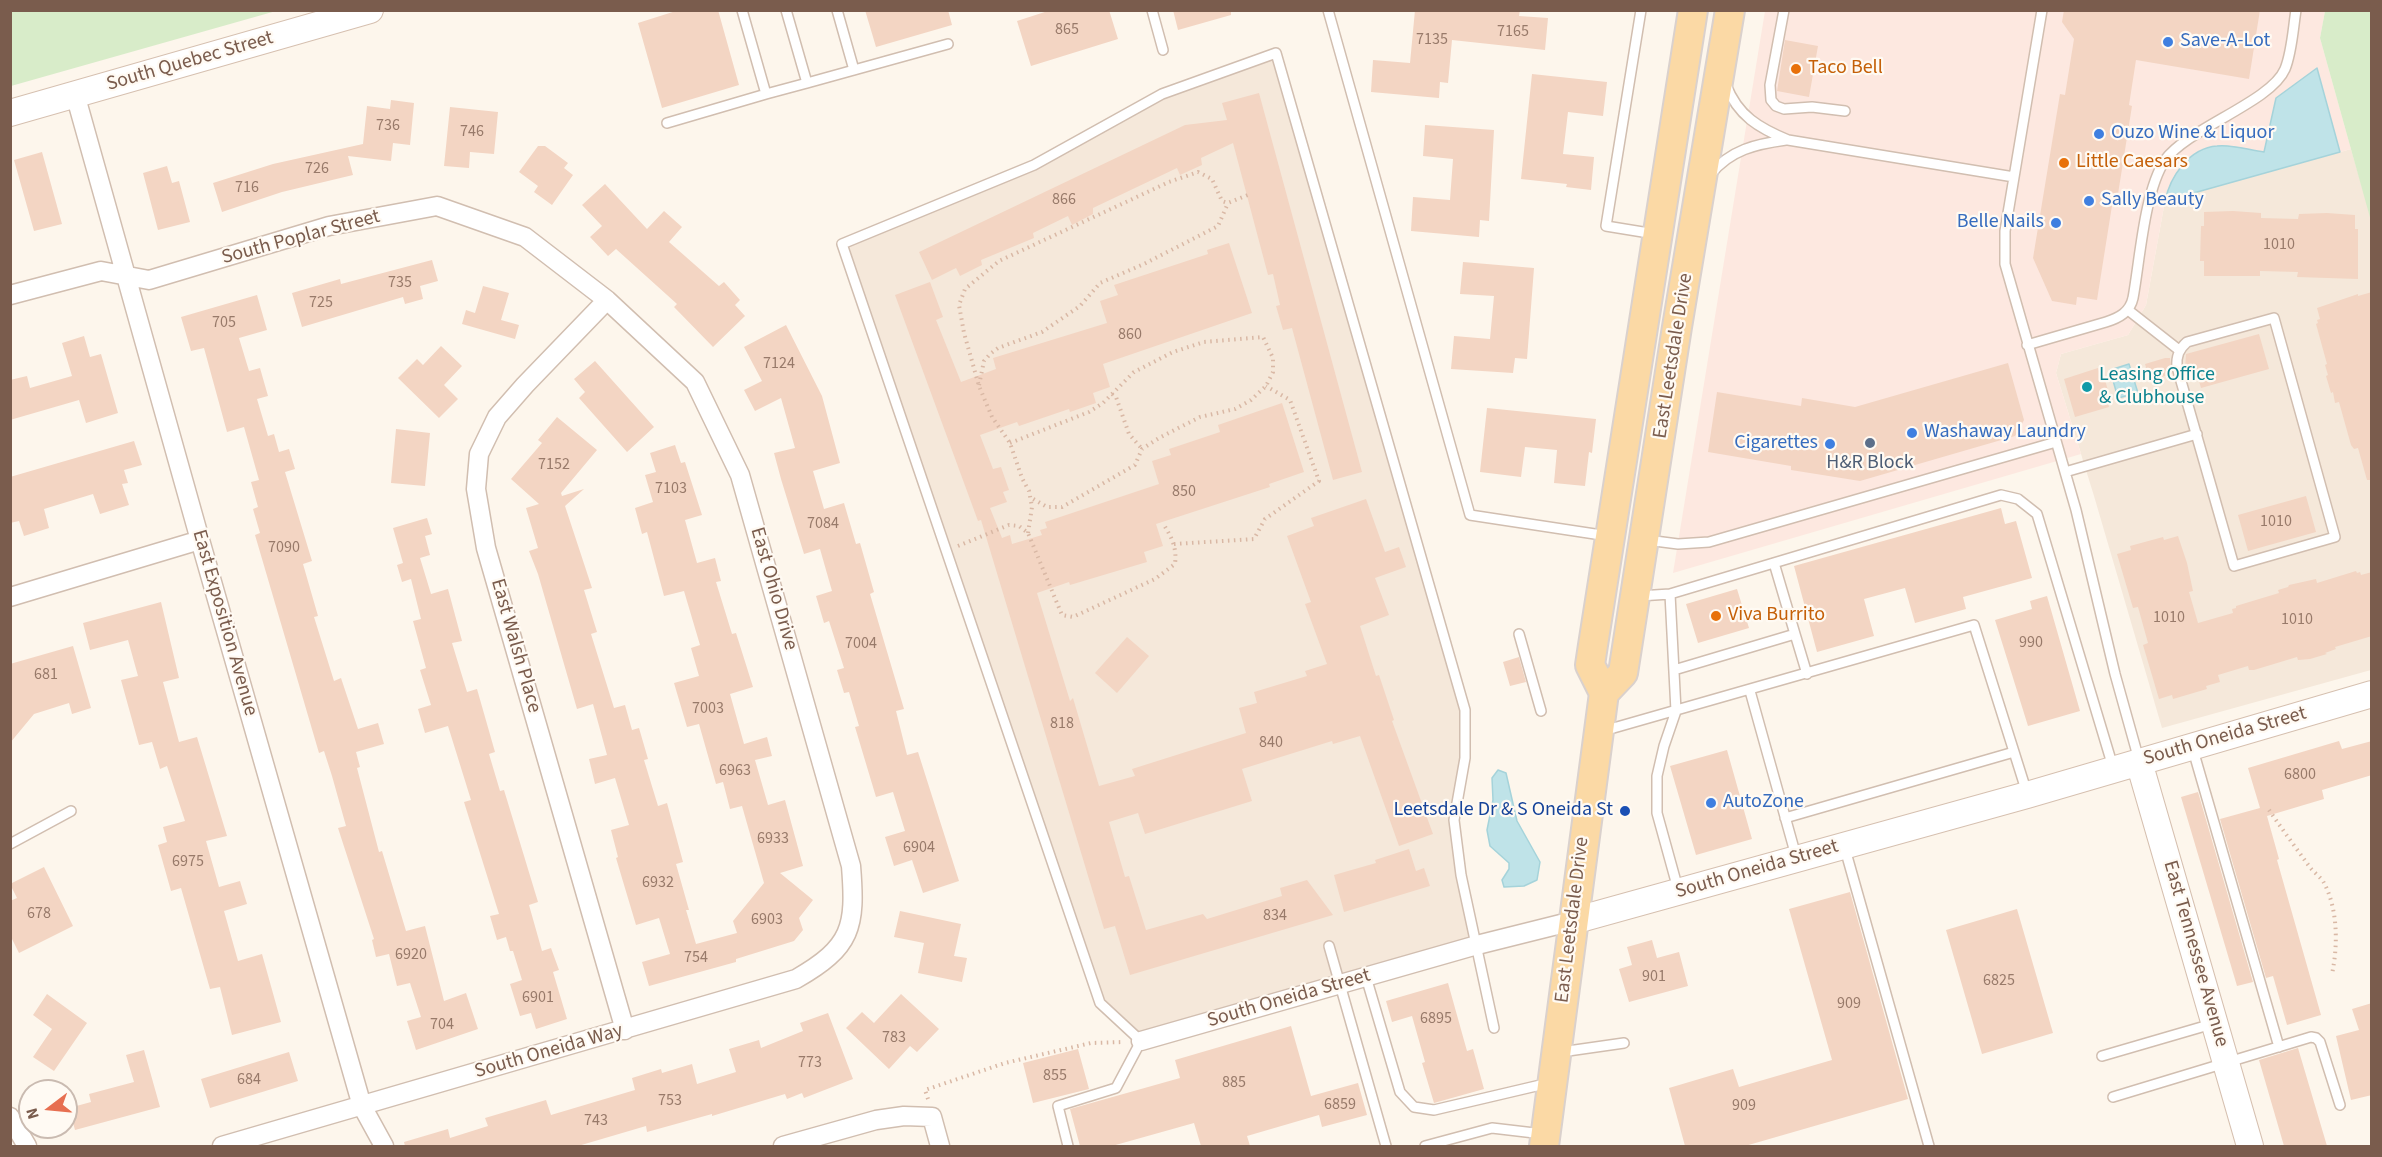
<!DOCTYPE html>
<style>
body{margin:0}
#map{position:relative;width:2382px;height:1157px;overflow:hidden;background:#fdf6ec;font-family:"Source Sans 3",sans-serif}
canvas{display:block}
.frame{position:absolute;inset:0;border:12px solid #7a5c4d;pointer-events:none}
.north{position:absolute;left:18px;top:1079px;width:60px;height:60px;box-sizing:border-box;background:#fffaf3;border:2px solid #cabbb1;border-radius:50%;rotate:254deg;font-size:16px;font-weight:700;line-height:24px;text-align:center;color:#7a5c4d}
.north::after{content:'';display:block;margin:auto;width:21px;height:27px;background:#e76f51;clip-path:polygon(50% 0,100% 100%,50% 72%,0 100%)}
</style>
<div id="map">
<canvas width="2382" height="1157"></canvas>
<div class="frame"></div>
<div class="north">N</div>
</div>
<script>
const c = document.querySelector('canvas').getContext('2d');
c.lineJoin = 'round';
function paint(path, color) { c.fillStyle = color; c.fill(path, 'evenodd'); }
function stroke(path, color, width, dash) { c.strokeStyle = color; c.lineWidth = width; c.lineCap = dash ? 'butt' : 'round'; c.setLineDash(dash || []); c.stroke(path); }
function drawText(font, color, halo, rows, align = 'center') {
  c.font = font + ' "Source Sans 3",sans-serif'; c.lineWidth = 4.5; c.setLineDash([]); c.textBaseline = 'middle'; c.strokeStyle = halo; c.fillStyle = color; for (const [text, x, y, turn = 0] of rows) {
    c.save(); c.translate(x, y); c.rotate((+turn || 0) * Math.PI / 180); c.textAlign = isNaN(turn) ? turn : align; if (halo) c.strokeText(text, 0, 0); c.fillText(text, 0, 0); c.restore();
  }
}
const residential = new Path2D(`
 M1276,53L1465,710V758L1454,820L1477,945L1141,1041L1100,1003L842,244L1034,165L1162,94Z
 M2351,149L2372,221L2371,670L2162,728L2094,496L2056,373L2061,354L2128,335L2146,305L2165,201Z`);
const commercial = new Path2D(`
 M1765,11H2325L2320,38L2351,149L2165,201L2146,305L2128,335L2061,354L2056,373L2081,454L1673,573Z`);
const green = new Path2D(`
 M11,10H276V11L11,86Z
 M2325,11H2371V221L2320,38Z`);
const water = new Path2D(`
 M2317,68L2340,152L2165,201C2170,177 2189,148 2217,146C2231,144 2249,150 2264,152L2276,98Z
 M2129,364L2138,393L2118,398L2110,370Z
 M1498,770L1506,773L1517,821L1540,862L1537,880L1524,886L1504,887L1502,880L1509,869V863L1490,846L1487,830L1493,800L1492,778Z`);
const building = new Path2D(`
 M679,10H718L739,85L662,108L638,23Z
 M865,10H948L952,25L876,47Z
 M1051,10H1109L1118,39L1031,66L1017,21Z
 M1173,10H1231V15L1178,30Z
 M1415,10H1520L1519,16L1548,18L1545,50L1452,40L1448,83L1440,82L1439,98L1371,92L1373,60L1410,63Z
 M2064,10H2260L2249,79L2136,60L2129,105L2132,106L2118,194L2114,193L2097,300L2077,297L2076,305L2052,301L2033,258L2060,94L2065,95L2074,39L2062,22Z
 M1785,40L1818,46L1809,97L1777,91Z
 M1532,74L1607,82L1603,116L1568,112L1563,154L1594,157L1591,190L1566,187L1567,184L1521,179Z
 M1259,93L1362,472L1333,480L1292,328L1283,330L1276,306L1280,305L1273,274L1268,275L1233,143L1201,158L1202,165L1180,175L1177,168L1093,208V214L1072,225L1068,216L1033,233L1034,238L981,260L982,265L960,276L956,268L932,280L919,252L1185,125L1227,120L1222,103Z
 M391,100L414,103L410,145L393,143L391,161L348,156L353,175L282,192L222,212L213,183L273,164L363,144L367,106L390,109Z
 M450,107L498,112L494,154L470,152L469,168L444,166Z
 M1425,125L1494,130L1489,221L1480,220L1479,237L1411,231L1413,197L1450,200L1453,159L1423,156Z
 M538,146H545L568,163L564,168L573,175L552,205L534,192L538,186L519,172Z
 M42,152L62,224L34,231L14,160Z
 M167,166L172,183L179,181L190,222L158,230L143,173Z
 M605,184L647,229L664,211L682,227L669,242L719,286L724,282L740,300L735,305L745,316L713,347L674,307L677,304L616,249L608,256L590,237L602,226L582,205Z
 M2233,211L2261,213V218L2298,219L2299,214L2327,213L2355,215V229H2358V279L2297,277L2298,272L2260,271V276H2204V261H2200L2201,226H2204V212Z
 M1229,243L1252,313L1103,364L1110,387L1093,393L1096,403L1070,412L1069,409L1019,426L1017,422L980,435L993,469L1001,467L1009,490L1003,492L1007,502L990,508L1002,538L1010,535L1012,544L1042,535L1040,530L1047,528L1045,522L1159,484L1152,461L1171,455L1169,449L1220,432L1218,425L1282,403L1304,472L1269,484L1270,487L1156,524L1163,546L1144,552L1147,562L1070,585L1069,582L1037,593L1070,701L1073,698L1099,786L1135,776L1132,769L1246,733L1239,708L1257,703L1254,692L1307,676L1305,671L1327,664L1305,604L1311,602L1287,536L1314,526L1311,518L1366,499L1385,552L1399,547L1406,567L1375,578L1389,615L1360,626L1376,676L1379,675L1394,720L1392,721L1433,834L1399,846L1360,736L1333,744L1332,741L1242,769L1252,801L1145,834L1138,813L1109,822L1125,877L1129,876L1146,930L1203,914L1207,919L1282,896L1280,888L1307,880L1333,915L1130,975L1115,926L1104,929L981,520L978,521L895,295L930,282L943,317L936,320L961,382L996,369L993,358L1107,323L1100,301L1118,295L1114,285L1208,254L1207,250Z
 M432,260L438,281L420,286L423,299L405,304L403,297L302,327L292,293L340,279L341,284Z
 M1463,262L1534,268L1527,359L1515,358L1513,373L1451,369L1454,336L1490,339L1494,296L1460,294Z
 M483,286L509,293L501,320L519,325L515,339L462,324L466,310L475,313Z
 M2372,292V480H2367L2358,448L2354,449L2351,445L2339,402L2335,403L2333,392L2331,393L2326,376L2328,375L2325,365L2327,364L2316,324L2318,323L2317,320L2320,319L2317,308L2358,294V296Z
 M257,295L267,330L239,338L249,371L260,368L268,396L257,399L268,436L274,434L279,452L289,449L295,469L285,472L312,561L303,564L318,616L314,617L334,681L341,678L358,729L378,723L384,744L356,752L360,767L357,768L379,852L382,851L406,931L425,926L444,1001L466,993L478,1029L416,1050L407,1021L421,1017L410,983L397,986L389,954L376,957L372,940L374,939L338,828L346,826L332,776L324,751L319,753L255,535L260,533L253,509L258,507L251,482L259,480L244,427L227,432L204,348L191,351L181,317Z
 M786,325L822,396L840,463L813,471L824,509L844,503L856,544L860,543L874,592L870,594L904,709L896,711L907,755L918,752L959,881L923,893L912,860L894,866L885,837L905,831L893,792L876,797L855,727L859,726L849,692L844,693L837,670L844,668L829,621L824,623L816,596L832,591L820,549L804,554L781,479L774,453L795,448L781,398L755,411L744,390L762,381L744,347Z
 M2259,334L2269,369L2201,388L2195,367L2185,370L2186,354Z
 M84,336L90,357L101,354L118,413L86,423L79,400L10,420V380L27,376L30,388L72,376L62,343Z
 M441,346L462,366L444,385L458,399L439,418L398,378L417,359L423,365Z
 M2165,358H2170L2172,374L2150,380L2145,364Z
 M595,361L654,427L627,452L579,398L585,392L574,379Z
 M2008,363L2024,420L2015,436L1860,481L1791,470V466L1708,452L1717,392L1801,406L1802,398L1855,407Z
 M2098,368L2102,381L2105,380L2109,394L2106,395L2109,407L2075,417L2064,379Z
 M1487,408L1596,419L1592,453L1589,452L1585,486L1554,483L1557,450L1525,447L1521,477L1480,472Z
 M557,417L597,450L561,493L562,496L584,489L565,506L592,588L584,590L597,632L591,634L614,708L625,705L632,730L639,728L648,759L644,760L658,806L667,803L683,862L676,864L689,910H686L696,944L737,933L733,921L764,883L742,806L730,809L723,782L716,784L699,724L687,727L674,683L699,676L691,648L700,645L684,591L664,596L647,532L642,534L635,508L653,502L645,475L656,472L650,453L675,445L681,463L685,462L702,515L685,520L697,563L715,558L721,581L716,582L732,634L736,633L753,687L730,694L744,744L767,737L772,756L755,760L768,805L785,800L803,866L780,873L813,900L799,918L803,930L794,941L736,959V962L649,986L642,962L670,954L659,918L636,925L616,858L618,857L611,830L629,825L615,778L595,784L589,759L607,755L593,704L577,709L538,574L529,551L538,548L526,508L539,504L511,479L542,443L538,440Z
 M396,429L430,433L425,486L391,483Z
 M134,441L142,465L124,470L128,483L122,484L129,505L100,514L93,494L44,509L49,528L24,536L19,521L10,523V477Z
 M2306,496L2316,532L2248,551L2238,515Z
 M2001,508L2005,524L2016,521L2032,578L1963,597L1966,609L1915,623L1905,588L1864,599L1874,636L1817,652L1794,566Z
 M427,518L432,534L425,536L430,555L420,558L431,594L448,589L462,641L452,643L467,692L477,689L495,752L489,754L500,791L504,790L538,902L529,905L542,951L551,948L559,970L553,972L567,1019L536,1029L531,1013L520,1016L510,984L522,980L513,951H510L506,937L497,940L490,916L499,914L464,802L471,800L448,726L425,733L418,709L431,705L420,670L426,668L413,621L421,619L411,579L402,582L397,565L403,563L393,528Z
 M2178,536L2187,563L2193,591L2189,592L2198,623L2233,613L2232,609L2236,608V606L2279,593L2278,590L2288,587L2289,585L2316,579L2317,583L2356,571L2357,573L2360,572L2361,575L2372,572V636L2335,647L2336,649L2325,653L2327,654L2310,659L2298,660L2297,657L2254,670H2249L2248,666L2218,675L2220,682L2206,686L2207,689L2173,699L2172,695L2159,699L2143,645L2148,643L2138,607L2133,608L2117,554L2131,550L2130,546L2163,537L2164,540Z
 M1737,589L1749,628L1698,643L1686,604Z
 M2047,596L2080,711L2028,726L1995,620L2032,609L2030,601Z
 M161,602L179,678L163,682L179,742L197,737L227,836L206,841L219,887L240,881L247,904L224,911L238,961L262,954L281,1022L232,1035L220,987L210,989L181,888L171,891L158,845L167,842L163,827L185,821L167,766L160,769L152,742L139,745L121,680L138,676L128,640L90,650L83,623Z
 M1127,637L1149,656L1117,693L1095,673Z
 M73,646L91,708L72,714L69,703L34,714L10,743V664Z
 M1519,657L1526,682L1510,686L1503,662Z
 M2339,741L2342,749L2372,741V775L2322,790L2324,799L2267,816L2279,859L2277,860L2321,1015L2287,1025L2273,976L2266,978L2220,819L2260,808L2248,768Z
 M1727,750L1752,839L1696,855L1670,766Z
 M2198,792L2253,982L2237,986L2181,797Z
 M1409,849L1416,871L1424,868L1430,886L1344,912L1334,875L1376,863L1375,860Z
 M44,867L73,926L19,953L10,935V901L17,898L10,884Z
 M1850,892L1908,1099L1745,1146H1685L1669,1088L1733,1069L1739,1087L1832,1060L1789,909Z
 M2017,909L2053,1033L1982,1054L1946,930Z
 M900,911L961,924L954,956L967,958L962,982L918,973L924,943L894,937Z
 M1652,940L1657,958L1679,952L1688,986L1629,1002L1619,969L1632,965L1627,947Z
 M1448,983L1467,1051L1473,1049L1484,1089L1434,1103L1422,1063L1425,1062L1412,1016L1392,1022L1386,1001Z
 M47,994L87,1023L54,1071L33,1057L52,1029L33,1015Z
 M901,994L939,1029L917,1052L910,1046L889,1069L846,1028L862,1012L874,1023Z
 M2372,1003V1095L2351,1100L2336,1036L2359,1030L2352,1009Z
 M828,1013L853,1079L804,1098L802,1093L787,1099L785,1094L712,1116V1114L647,1132L646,1126L578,1146H405L404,1142L448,1129L450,1138L488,1126L485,1118L546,1100L551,1115L635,1090L632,1078L661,1069L662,1073L692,1064L697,1084L736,1072L729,1049L759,1040L761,1048L803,1031L800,1023Z
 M1291,1026L1311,1096L1358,1083L1367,1115L1322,1127L1319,1115L1247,1136L1250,1146H1201L1194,1123L1112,1146H1080L1070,1109L1180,1078L1175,1060Z
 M2298,1048L2327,1146H2284L2259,1060Z
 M1078,1049L1089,1089L1033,1103L1023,1063Z
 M144,1050L160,1107L75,1130L69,1108L91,1102L89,1094L134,1082L126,1055Z
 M289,1052L298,1081L210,1108L201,1079Z`);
const path = new Path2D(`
 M979,385L984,361L990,354L998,348L1042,332L1080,306L1100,283L1144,264L1218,226L1228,203
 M1112,394L1116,397L1129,434L1142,449
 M1010,443L1089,412L1103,403L1134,372L1173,352L1204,342L1263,337L1273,358V372L1266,386L1251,400L1235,409L1200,417L1159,438L1142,449L1135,465L1062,507H1047L1030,497
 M1028,533L1032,507L1029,491L1022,478L1010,443L992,417L979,386L964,333L959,305L965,289L999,261L1169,182L1198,172L1212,179L1222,201L1228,203L1248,195
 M1174,544L1254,539L1265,519L1319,481L1290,400L1266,386
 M958,546L1009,525L1019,526L1028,533L1062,615L1073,617L1155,579L1175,564C1177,548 1172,538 1164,525
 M2269,810C2282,829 2296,848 2309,866C2313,872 2321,877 2324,883C2338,909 2338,946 2332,974
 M928,1099L925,1090L1005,1063L1091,1043L1123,1042`);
const lane = new Path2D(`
 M742,10L766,94L807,83
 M786,10L807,83L948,44
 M837,10L854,70
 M1152,10L1163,50
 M1328,10L1470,515L1608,536
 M1641,10L1606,226L1655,234
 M1784,10L1770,85L1771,100L1776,106L1784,109L1812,107L1845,111
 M2042,10L2005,231V264L2076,510L2115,674L2139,760
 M1726,85C1738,116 1759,128 1788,140L2014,177
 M667,123L766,94
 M1711,174C1730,150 1756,144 1786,140
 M2128,310L2179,350
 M2274,318L2335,537L2234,566L2177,367C2176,356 2179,349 2187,342Z
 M2027,345L2106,322C2119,318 2130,312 2133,298C2140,260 2144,192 2165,160C2188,128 2271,102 2285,69C2292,52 2293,29 2296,10
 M2065,472L2197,434
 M1647,540L1678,544L1709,542L2056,442
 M1774,563L1795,634
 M1670,594L1676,711L1664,746L1657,776V813L1678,889
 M1639,596L1670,594L2001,495L2018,499L2037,514L2113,767
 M1519,634L1541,711
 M1674,670L1795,634L1807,674
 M1750,691L1796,856
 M1603,731L1974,625L2027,793
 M2193,750L2279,1047
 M1785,818L2014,752
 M10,844L71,811
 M1845,849L1929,1146
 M1329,946L1386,1146
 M1366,977L1400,1092L1414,1107L1434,1110L1549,1083
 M1561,1052L1624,1043
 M2102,1056L2212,1024
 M2113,1097L2311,1037L2316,1038L2320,1042L2340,1105
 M1068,1146L1058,1106L1116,1088L1141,1041L1100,1003L842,244L1034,165L1162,94L1276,53L1465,710V758L1454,820L1461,875L1494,1028
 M1425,1146L1492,1128L1543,1134`);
const street = new Path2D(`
 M75,94L200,540L362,1106L384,1146
 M10,295L101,271L149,280L329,226L437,206L525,237L607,300L695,382L740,475L851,866C856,927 852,947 796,979L222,1146
 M607,300L525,385L497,417L479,454L476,489L486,548L625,1030
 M10,597L200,540
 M1141,1041L1477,945L1573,921
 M10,1117L27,1146
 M783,1146L876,1120L904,1116L932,1117L940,1146`);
const secondary = new Path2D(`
 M10,113L370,10
 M2139,762L2250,1146
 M1573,921L2027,795L2372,694`);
const primary = new Path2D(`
 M1604,693L1623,673L1677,327L1730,10
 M1544,1146L1604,693L1590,665L1593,645L1693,10`);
const markers = [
 [2168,42,6,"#3f7fe0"],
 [1796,69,6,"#e8710a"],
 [2099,134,6,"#3f7fe0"],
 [2064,163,6,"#e8710a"],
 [2089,201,6,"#3f7fe0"],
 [2056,223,6,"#3f7fe0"],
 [2087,387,6,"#0f9aa8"],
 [1912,433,6,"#3f7fe0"],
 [1870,443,6,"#5c6f8a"],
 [1830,444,6,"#3f7fe0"],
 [1716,616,6,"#e8710a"],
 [1711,803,6,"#3f7fe0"],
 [1625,811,6,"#1a4fb4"]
];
const numberNames = [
 ["865",1067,30],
 ["7165",1513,32],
 ["7135",1432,40],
 ["736",388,126],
 ["746",472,132],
 ["726",317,169],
 ["716",247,188],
 ["866",1064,200],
 ["1010",2279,245],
 ["735",400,283],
 ["725",321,303],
 ["705",224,323],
 ["860",1130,335],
 ["7124",779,364],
 ["7152",554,465],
 ["7103",671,489],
 ["850",1184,492],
 ["1010",2276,522],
 ["7084",823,524],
 ["7090",284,548],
 ["1010",2169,618],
 ["1010",2297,620],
 ["990",2031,643],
 ["7004",861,644],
 ["681",46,675],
 ["7003",708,709],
 ["818",1062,724],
 ["840",1271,743],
 ["6963",735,771],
 ["6800",2300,775],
 ["6933",773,839],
 ["6904",919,848],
 ["6975",188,862],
 ["6932",658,883],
 ["678",39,914],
 ["834",1275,916],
 ["6903",767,920],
 ["6920",411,955],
 ["754",696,958],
 ["901",1654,977],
 ["6825",1999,981],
 ["6901",538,998],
 ["909",1849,1004],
 ["6895",1436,1019],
 ["704",442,1025],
 ["783",894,1038],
 ["773",810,1063],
 ["855",1055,1076],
 ["684",249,1080],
 ["885",1234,1083],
 ["753",670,1101],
 ["6859",1340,1105],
 ["909",1744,1106],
 ["743",596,1121]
];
const shopNames = [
 ["Save-A-Lot",2180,42],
 ["Ouzo Wine & Liquor",2111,134],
 ["Sally Beauty",2101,201],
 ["Belle Nails",2044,223,"right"],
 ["Washaway Laundry",1924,433],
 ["Cigarettes",1818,444,"right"],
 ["AutoZone",1723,803]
];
const streetNames = [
 ["South Quebec Street",190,62,-16],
 ["South Poplar Street",301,238,-15],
 ["East Leetsdale Drive",1674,356,-81],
 ["East Ohio Drive",773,589,74],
 ["East Exposition Avenue",224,623,74],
 ["East Walsh Place",515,646,74],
 ["South Oneida Street",2225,737,-16],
 ["South Oneida Street",1757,870,-16],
 ["East Leetsdale Drive",1573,920,-83],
 ["East Tennessee Avenue",2195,954,74],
 ["South Oneida Street",1289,999,-16],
 ["South Oneida Way",549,1052,-16]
];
const foodNames = [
 ["Taco Bell",1808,69],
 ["Little Caesars",2076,163],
 ["Viva Burrito",1728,616]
];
const cultureNames = [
 ["Leasing Office",2099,376],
 ["& Clubhouse",2099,399]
];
const serviceNames = [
 ["H&R Block",1870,464]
];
const transitNames = [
 ["Leetsdale Dr & S Oneida St",1613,811]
];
paint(residential, '#f5e8da');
paint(commercial, '#fde8e0');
paint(green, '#d8ecc9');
paint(water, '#bfe3e8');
stroke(water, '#a5d3da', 1.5);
paint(building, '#f3d5c3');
stroke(lane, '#d1beb0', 12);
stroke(street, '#d1beb0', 21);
stroke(secondary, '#d6c0b0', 28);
stroke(primary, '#dad1cd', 32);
stroke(path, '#d9b8a5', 4, [1.5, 4.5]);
stroke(lane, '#fff', 9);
stroke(street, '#fff', 18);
stroke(secondary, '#fff', 26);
stroke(primary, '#fbd9a5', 28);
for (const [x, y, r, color] of markers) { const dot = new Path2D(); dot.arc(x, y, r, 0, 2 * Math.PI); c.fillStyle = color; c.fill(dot); stroke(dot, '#fffaf3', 2); }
drawText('16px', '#987a6a', null, numberNames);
drawText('20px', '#366cbe', '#fffaf3', shopNames, 'left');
drawText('20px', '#7a5c4d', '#fffaf3', streetNames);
drawText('20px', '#c56008', '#fffaf3', foodNames, 'left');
drawText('20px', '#0d838f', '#fffaf3', cultureNames, 'left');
drawText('20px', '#4e5e75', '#fffaf3', serviceNames);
drawText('20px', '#164399', '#fffaf3', transitNames, 'right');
</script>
